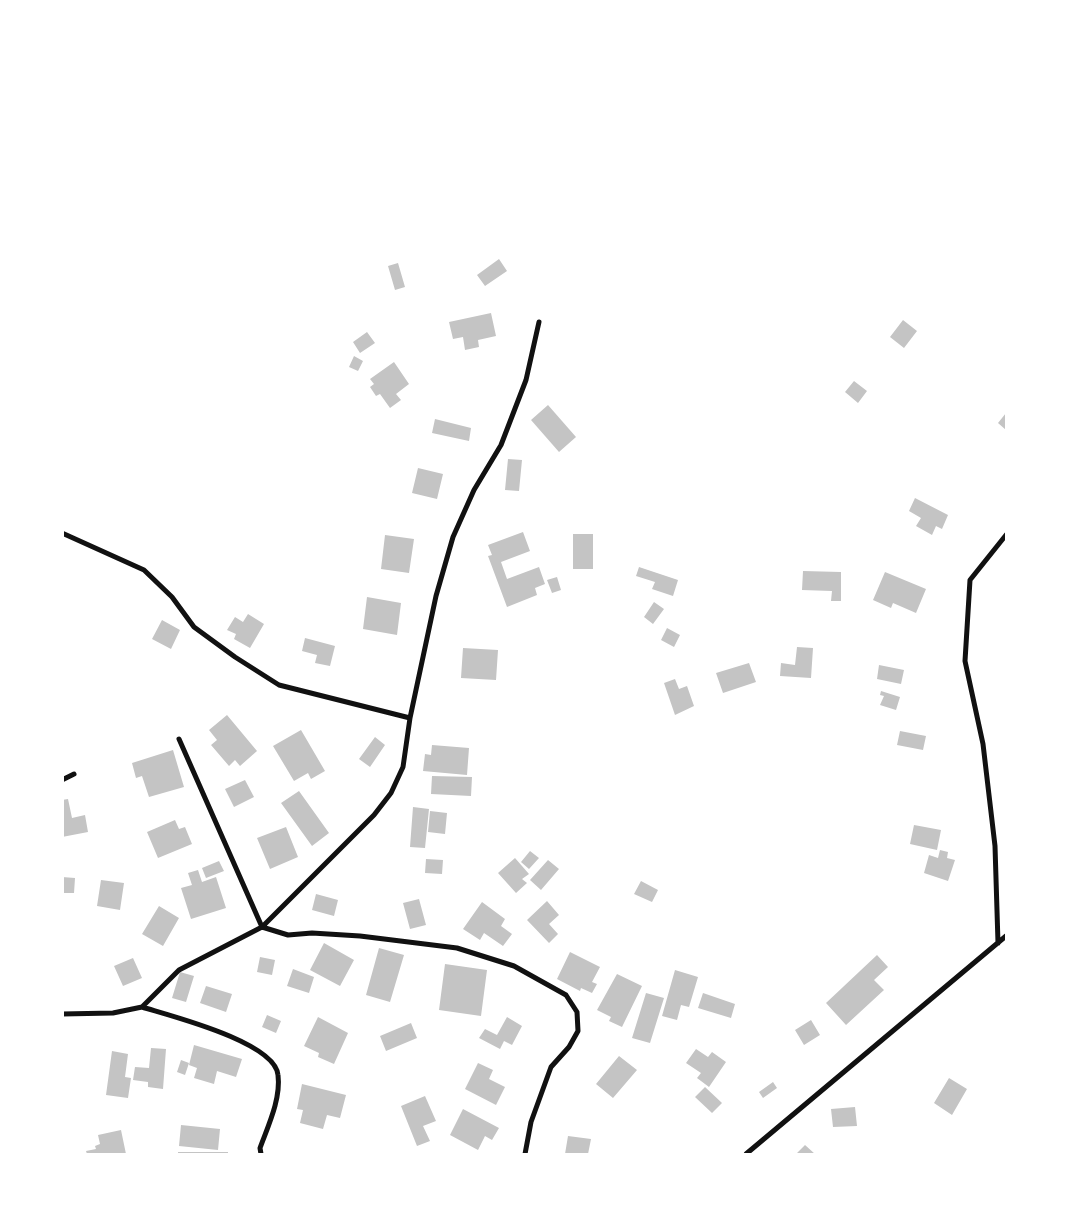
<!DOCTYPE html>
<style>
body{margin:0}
#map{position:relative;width:1069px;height:1217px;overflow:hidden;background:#fff;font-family:"Alegreya Sans",sans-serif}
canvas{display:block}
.frame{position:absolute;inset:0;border:64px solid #fff;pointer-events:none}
</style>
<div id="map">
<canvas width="1069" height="1217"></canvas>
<div class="frame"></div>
</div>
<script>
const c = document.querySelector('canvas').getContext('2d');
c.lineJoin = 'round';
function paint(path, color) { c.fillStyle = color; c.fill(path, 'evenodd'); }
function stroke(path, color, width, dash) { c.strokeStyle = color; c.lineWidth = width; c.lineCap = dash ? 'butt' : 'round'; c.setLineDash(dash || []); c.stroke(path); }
const building = new Path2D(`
 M499,259L507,271L485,286L477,275Z
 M398,263L405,287L395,290L388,266Z
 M491,313L496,336L478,340L479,347L465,350L463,337L453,339L449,322Z
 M903,320L917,331L904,348L890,337Z
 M367,332L375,343L360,353L353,342Z
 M354,356L363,361L358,371L349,367Z
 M394,362L409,384L396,394L401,400L390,408L380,394L376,396L370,387L374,384L370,379Z
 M854,381L867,391L858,403L845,392Z
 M548,405L576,437L559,452L531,420Z
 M1006,413V430L998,423Z
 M435,419L471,428L469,441L432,433Z
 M508,459L522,460L519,491L505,490Z
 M418,468L443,474L437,499L412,493Z
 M915,498L948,515L942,529L936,526L932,535L916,526L921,518L909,511Z
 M523,532L530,551L501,562L507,579L539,567L545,584L535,588L537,595L507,607L488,556L492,555L488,545Z
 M573,534H593V569H573Z
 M385,535L414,539L409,573L381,569Z
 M639,567L678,580L673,596L652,589L655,582L636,576Z
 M803,571L841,572V601H831L832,591L802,590Z
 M885,572L926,589L916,613L893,603L891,608L873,600Z
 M557,577L561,590L552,593L547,580Z
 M367,597L401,603L397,635L363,629Z
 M654,602L664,609L653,624L644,617Z
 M248,614L264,624L250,648L234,639L236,634L227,630L235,617L243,622Z
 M162,620L180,630L171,649L152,639Z
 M667,628L680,635L674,647L661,640Z
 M305,638L335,646L330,666L315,663L317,655L302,651Z
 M797,647L813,648L811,678L780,676L781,663L795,665Z
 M463,648L498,650L496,680L461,678Z
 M749,663L756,682L723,693L716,673Z
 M879,665L904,670L901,684L877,679Z
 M675,679L679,689L687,686L694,706L675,715L664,683Z
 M881,691L900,697L896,710L880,705L884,696L880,695Z
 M227,715L257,751L240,766L235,760L229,766L211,745L217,740L209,730Z
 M301,730L325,771L311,779L308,773L294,781L273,746Z
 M900,731L926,736L923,750L897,745Z
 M375,737L385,745L370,767L359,759Z
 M432,745L469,748L467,775L423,771L425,754L431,755Z
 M173,750L184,787L149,797L142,776L136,778L132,763Z
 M432,776L472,777L471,796L431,794Z
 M245,780L254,797L234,807L225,789Z
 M299,791L329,833L312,846L281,803Z
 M68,799L72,818L85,815L88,832L62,837V800Z
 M413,807L429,809L425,848L410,847Z
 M430,811L447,813L445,834L428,832Z
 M175,820L179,829L185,827L192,844L158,858L147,832Z
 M914,825L941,830L937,850L910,844Z
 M286,827L298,857L270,869L257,838Z
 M940,850L948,852L947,858L955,860L948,881L924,873L929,855L938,858Z
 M530,851L539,858L529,869L521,862Z
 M515,858L529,874L522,879L527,883L516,893L498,873Z
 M426,859L443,860L442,874L425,873Z
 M548,860L559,869L541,890L530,880Z
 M219,861L224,871L206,878L202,868Z
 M198,870L202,882L216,877L226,908L191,919L181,888L192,885L188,873Z
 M62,877L75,878L74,893H62Z
 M101,880L124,883L120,910L97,906Z
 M641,881L658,890L652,902L634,894Z
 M316,894L338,900L334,916L312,910Z
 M419,899L426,925L410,929L403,903Z
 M547,901L559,915L549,924L558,934L549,943L527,920Z
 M482,902L505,919L501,926L512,934L503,946L484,933L480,940L463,929Z
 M159,906L179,918L163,946L142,934Z
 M324,943L354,960L340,986L310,970Z
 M379,948L404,955L390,1002L366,995Z
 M570,952L600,967L592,982L597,984L592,993L581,988L580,991L557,979Z
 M877,955L888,967L874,980L884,990L846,1025L826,1003Z
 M260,957L275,960L272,975L257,972Z
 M133,958L142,978L123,986L114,966Z
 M445,964L487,970L481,1016L439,1010Z
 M293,969L314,977L309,993L287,986Z
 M675,970L698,977L689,1007L681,1005L677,1020L662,1016Z
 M180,972L194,976L186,1002L172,998Z
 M617,974L642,986L622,1027L609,1021L611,1017L597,1010Z
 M206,986L232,994L226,1012L200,1003Z
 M646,993L664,998L650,1043L632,1038Z
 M703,993L735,1004L731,1018L698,1008Z
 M267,1015L281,1021L276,1033L262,1027Z
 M318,1017L348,1033L334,1064L318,1057L319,1053L304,1046Z
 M507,1017L522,1026L512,1045L504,1041L500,1049L479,1038L485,1029L497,1035Z
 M811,1020L820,1035L804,1045L795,1030Z
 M411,1023L417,1038L386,1051L380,1036Z
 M194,1045L242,1059L236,1077L217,1071L214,1084L194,1078L197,1068L189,1065Z
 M151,1048L166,1049L163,1089L148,1087V1082L133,1080L135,1067L149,1068Z
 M696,1049L708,1057L712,1052L726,1062L709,1087L697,1078L701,1073L686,1063Z
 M112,1051L128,1054L125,1077L131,1078L128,1098L106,1095Z
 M619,1056L637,1070L613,1098L596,1084Z
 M181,1060L189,1063L185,1075L177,1072Z
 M478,1063L493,1070L489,1079L505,1087L496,1105L465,1089Z
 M949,1078L967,1089L952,1115L934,1103Z
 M773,1082L777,1088L763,1098L759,1092Z
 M302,1084L346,1095L340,1118L327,1115L323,1129L300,1123L303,1110L297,1109Z
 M705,1087L722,1103L712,1113L695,1097Z
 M425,1096L436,1121L423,1126L430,1141L417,1146L401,1106Z
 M855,1107L857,1126L833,1127L831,1109Z
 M463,1109L499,1128L492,1140L485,1136L478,1150L450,1135Z
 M181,1125L220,1129L218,1150L179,1146Z
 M121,1130L126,1154H87L86,1151L96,1149L95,1146L100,1144L98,1135Z
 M568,1136L591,1139L588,1154H565Z
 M805,1145L815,1154H796Z
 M178,1152H228V1154H178Z`);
const minor = new Path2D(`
 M62,533L144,570L172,597L194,627L235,657L279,685L410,718
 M179,739L262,927L288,935L312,933L360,936L457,948L514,966L566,995L577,1012L578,1031L569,1047L551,1067L531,1122L525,1154
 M62,780L74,774
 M998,943L995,846L983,744L965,661L970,580L1006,535
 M142,1007C171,1016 275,1042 278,1075C281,1099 268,1126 260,1148L261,1154
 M62,1014L113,1013L142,1007L179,970L262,927L374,815L391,793L403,767L410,718L436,596L453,537L474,490L501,445L526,380L539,322
 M746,1154L1006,936`);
paint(building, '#c4c4c4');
stroke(minor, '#111', 5);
</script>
